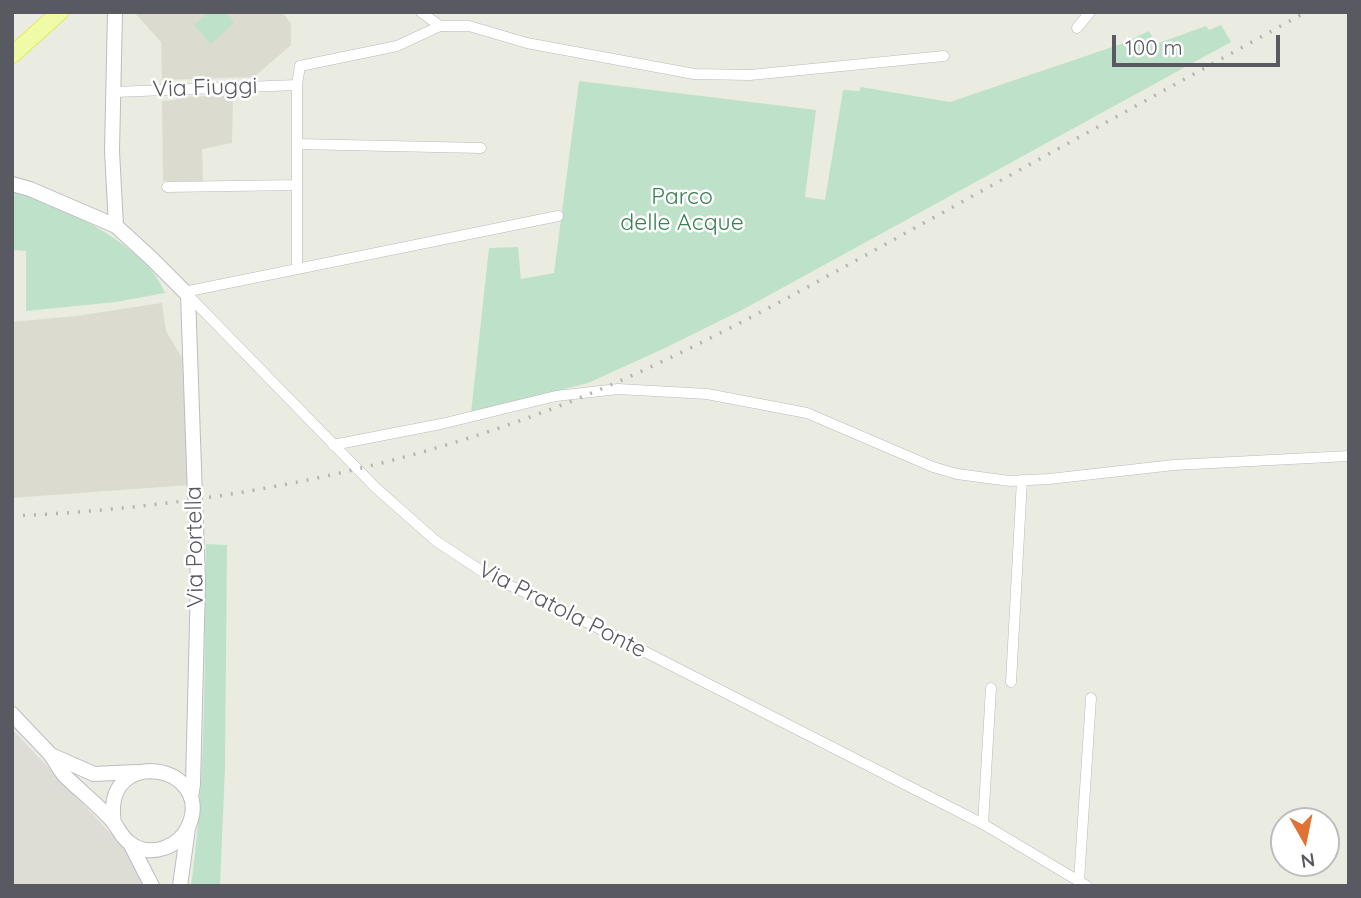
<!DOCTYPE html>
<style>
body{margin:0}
#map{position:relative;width:1361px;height:898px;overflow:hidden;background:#ebece1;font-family:Quicksand,sans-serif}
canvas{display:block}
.frame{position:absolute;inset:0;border:14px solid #595a61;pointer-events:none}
.north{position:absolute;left:1270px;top:807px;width:70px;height:70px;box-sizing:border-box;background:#fff;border:2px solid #bdbdc0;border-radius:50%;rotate:171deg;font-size:19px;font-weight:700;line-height:28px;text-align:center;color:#595a61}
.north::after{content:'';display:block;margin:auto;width:24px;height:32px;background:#e07333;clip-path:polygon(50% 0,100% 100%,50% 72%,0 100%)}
.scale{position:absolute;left:1112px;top:35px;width:168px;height:32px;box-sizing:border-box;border:4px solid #595a61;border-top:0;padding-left:9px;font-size:21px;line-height:24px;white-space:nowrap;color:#595a61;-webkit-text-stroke:5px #fff;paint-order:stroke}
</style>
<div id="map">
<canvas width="1361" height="898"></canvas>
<div class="frame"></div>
<div class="north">N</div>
<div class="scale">100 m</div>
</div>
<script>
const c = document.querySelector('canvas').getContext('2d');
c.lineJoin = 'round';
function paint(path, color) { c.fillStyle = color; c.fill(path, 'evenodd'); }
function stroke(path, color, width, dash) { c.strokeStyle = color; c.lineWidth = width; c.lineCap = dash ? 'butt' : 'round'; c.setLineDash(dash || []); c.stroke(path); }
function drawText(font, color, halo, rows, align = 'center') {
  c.font = font + ' Quicksand,sans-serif'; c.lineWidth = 5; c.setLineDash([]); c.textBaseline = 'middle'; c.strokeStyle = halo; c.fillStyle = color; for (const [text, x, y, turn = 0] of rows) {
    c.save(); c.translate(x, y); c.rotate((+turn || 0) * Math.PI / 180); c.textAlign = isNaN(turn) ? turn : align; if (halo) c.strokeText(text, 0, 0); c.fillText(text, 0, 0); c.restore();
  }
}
const industrial = new Path2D(`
 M12,729L119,842L130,857L144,886H12Z`);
const education = new Path2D(`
 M134,12H282L291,23V45L254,77L162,80L161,42Z
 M224,96L225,98H233L232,143L202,149L203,181H163L162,101L176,100L177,97Z
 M162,303L166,331L184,361L188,485L12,498V322L76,316Z`);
const green = new Path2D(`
 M209,12H224L234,23L211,44L194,25Z
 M1221,25L1231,42L742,310L665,348L588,383L471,413L489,248L518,247L521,279L554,273L579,81L816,110L805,197L825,200L843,90L859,91L861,87L950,102L1133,40H1130L1149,31L1156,44L1206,26L1209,30Z
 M12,190C58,203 149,247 165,293L116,302L26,311V251L12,250Z
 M206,544L227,545L225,768L220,886H191C207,773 204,658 206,544Z`);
const street = new Path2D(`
 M421,12L440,26H469L527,43L694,74L750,75L944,56
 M1077,28L1090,12
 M114,92L297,85
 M297,144L481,148
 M167,187L297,185
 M297,268V85L300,66L397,46L440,26
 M184,292L558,216
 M188,295L376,488L436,541L489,576L557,607L983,824L1087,886
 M333,445L441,424L556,396L618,389L707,394L807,413L933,467L957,474L1010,481L1049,479L1174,465L1349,456
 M1011,682L1022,480
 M983,824L991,688
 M1079,881L1091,698`);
const secondary = new Path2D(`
 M115,12L112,151L116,226
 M12,184L30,189L116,226L151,258L188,295L198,583L193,784L191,798
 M12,714C24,727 37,740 49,753C55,760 58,768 64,775C80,791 100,806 114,823C120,831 122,838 131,844C151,858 180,847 189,825C214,764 101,744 114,823
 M51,755L94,774L136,772
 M130,843L152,886
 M180,886L188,828`);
const primary = new Path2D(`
 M12,55L60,12`);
const rail = new Path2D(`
 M12,516C189,508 364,478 530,417C668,367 795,294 922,224C1050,153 1178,83 1306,12`);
const streetNames = [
 ["Via Fiuggi",205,88,-2],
 ["Via Portella",195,547,-91],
 ["Via Pratola Ponte",562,610,27]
];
const parkNames = [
 ["Parco",682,197],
 ["delle Acque",682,223]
];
paint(industrial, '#ddddd5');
paint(education, '#dbdbcf');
paint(green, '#bee2c9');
stroke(street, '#b8b9bf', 11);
stroke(secondary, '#bbbcc4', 16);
stroke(primary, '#e8ea5c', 18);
stroke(street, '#fff', 10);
stroke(secondary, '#fff', 14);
stroke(primary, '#f0fba7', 16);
stroke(rail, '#b4b4b5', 3.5, [2, 9]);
drawText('23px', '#595a61', '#fff', streetNames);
drawText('23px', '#388151', '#fff', parkNames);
</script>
